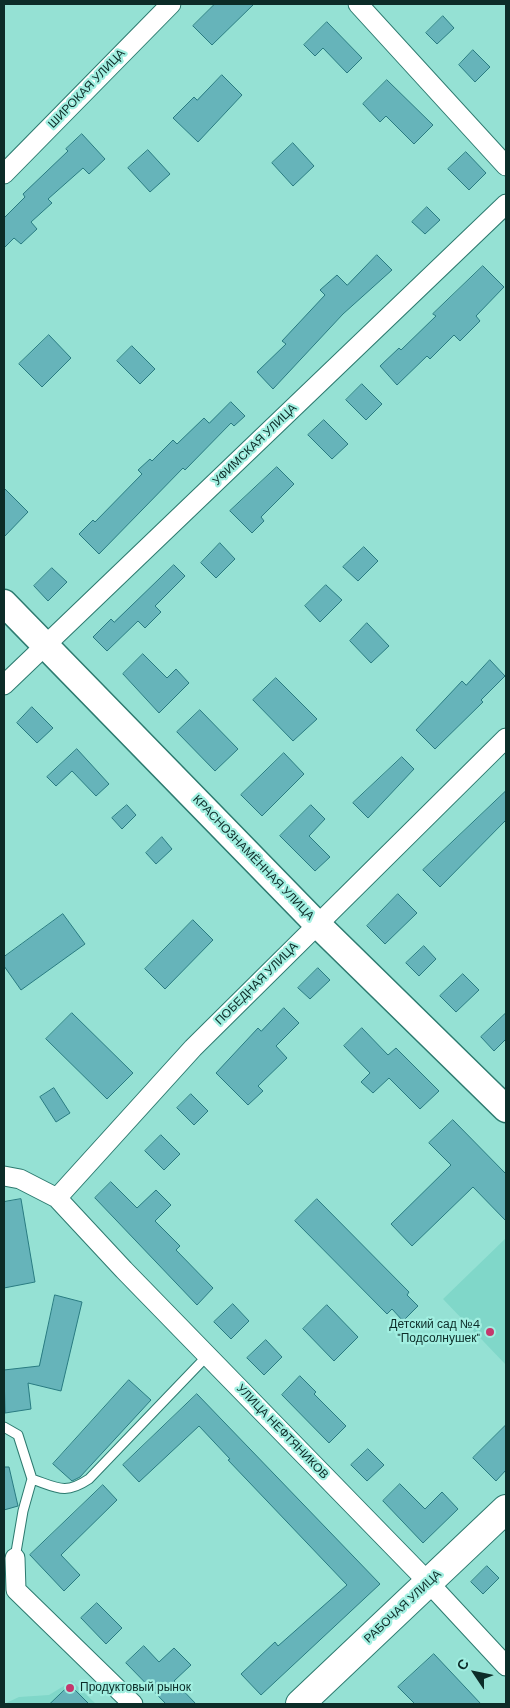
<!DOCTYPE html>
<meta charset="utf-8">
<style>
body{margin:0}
#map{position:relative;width:510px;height:1708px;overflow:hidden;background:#95e1d4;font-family:"DM Sans",sans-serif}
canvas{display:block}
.frame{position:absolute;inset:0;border:5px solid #0c2c28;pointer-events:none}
.north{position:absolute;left:450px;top:1648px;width:50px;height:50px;-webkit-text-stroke:4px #a2efe1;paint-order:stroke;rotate:304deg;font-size:14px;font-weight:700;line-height:20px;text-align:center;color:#0c2c28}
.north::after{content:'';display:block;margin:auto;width:18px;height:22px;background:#0c2c28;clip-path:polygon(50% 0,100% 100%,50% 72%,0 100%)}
</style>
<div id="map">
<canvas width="510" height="1708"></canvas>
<div class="frame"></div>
<div class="north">С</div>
</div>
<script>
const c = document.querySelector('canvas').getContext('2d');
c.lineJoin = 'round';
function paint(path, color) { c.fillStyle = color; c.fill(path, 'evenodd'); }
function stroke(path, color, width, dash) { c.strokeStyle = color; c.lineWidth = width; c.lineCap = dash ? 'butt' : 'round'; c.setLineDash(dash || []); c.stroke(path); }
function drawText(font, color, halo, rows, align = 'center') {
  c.font = font + ' "DM Sans",sans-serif'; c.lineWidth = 4.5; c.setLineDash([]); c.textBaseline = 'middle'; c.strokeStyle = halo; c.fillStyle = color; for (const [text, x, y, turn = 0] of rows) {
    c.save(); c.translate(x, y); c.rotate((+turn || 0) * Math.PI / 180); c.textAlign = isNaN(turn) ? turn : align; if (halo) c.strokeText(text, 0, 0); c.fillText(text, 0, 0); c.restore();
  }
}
const built = new Path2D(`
 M506,1238V1365L443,1299Z
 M72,1681L96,1704H4L19,1697L49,1695Z`);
const building = new Path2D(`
 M215,4H254L212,45L193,26Z
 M443,16L454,28L437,44L426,33Z
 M327,22L362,58L347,73L323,48L315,56L304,45Z
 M473,50L490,67L475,82L459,65Z
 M222,75L242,95L198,142L173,118L194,97L197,100Z
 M387,80L433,125L414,144L386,116L380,122L363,104Z
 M82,134L105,159L89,174L83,168L48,199L52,203L31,222L37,229L21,244L14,238L4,248V218L25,197L23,194L68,151L66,149Z
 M293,143L314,166L293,186L272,163Z
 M148,150L170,174L150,192L128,168Z
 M466,152L486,173L469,190L448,169Z
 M427,207L440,220L425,234L412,222Z
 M377,255L392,270L343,314L273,389L257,372L286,344L282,341L325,295L320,290L337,275L347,285Z
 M483,266L504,287L476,316L480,321L460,341L454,335L430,359L427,356L397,385L380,366L399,348L401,350L436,316L433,314Z
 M49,335L71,358L42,387L19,364Z
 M132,346L155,369L140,384L117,361Z
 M362,384L382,404L366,420L346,400Z
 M231,402L245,416L234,426L231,423L185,470L183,468L99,554L79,534L93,520L95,522L142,474L138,470L150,459L152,461L173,440L177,444L204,418L209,423Z
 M324,420L348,444L332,459L308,435Z
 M277,467L294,484L261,517L264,521L252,533L230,511Z
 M4,488L28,512L4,537Z
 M220,543L235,559L216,578L201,563Z
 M364,547L378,561L358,581L343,567Z
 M174,565L185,576L155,606L161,612L145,628L138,621L107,651L93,637L111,619L114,622Z
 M52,568L67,582L48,601L34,586Z
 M326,585L342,600L320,622L305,606Z
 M367,623L389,646L371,663L350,641Z
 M143,654L167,678L176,669L189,683L159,713L123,674Z
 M490,660L505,676L481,700L483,702L435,749L416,730L462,681L466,685Z
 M276,678L317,719L293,741L253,700Z
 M32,707L53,728L37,743L17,723Z
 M200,710L238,749L215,771L177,732Z
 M77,749L109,784L96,796L72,771L56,786L47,777Z
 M284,753L304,774L262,816L241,795Z
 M402,757L414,769L368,818L353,803Z
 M506,791V820L440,887L423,870Z
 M127,805L136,815L122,829L112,818Z
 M311,805L325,819L309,836L330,857L315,871L280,836Z
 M162,837L172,849L156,864L146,853Z
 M398,894L417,913L385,944L367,926Z
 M63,914L85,944L21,990L4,966V957Z
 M193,920L213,940L165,989L145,969Z
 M424,946L436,959L419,976L406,963Z
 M318,968L330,980L310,999L298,988Z
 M463,974L479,990L456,1012L440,996Z
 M284,1008L299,1023L276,1046L287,1058L258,1086L263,1091L248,1105L216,1073L258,1028L261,1031Z
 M72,1013L133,1073L107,1099L46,1039Z
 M506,1013V1039L494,1051L481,1037Z
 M362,1028L388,1055L396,1048L439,1091L420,1109L389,1078L373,1093L361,1082L370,1073L344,1046Z
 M54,1088L70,1113L56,1122L40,1097Z
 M191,1094L208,1111L194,1125L177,1108Z
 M453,1120L506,1174V1221L473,1187L412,1246L391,1224L451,1165L429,1143Z
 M161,1135L180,1154L164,1170L145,1151Z
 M111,1182L137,1208L156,1190L171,1205L155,1221L180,1246L176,1250L213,1288L197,1305L95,1198Z
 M21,1199L35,1282L4,1288V1202Z
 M317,1199L409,1292L407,1295L418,1306L403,1321L392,1309L387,1314L295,1221Z
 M55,1295L82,1302L61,1391L28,1383L31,1409L5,1413L4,1370L39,1366Z
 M233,1304L249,1321L231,1339L214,1322Z
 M327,1305L358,1337L334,1361L303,1329Z
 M266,1340L282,1357L264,1375L247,1358Z
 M300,1376L316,1392L314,1394L346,1426L329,1443L282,1395Z
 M129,1380L151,1400L80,1477L72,1481L53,1464Z
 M197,1394L380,1584L261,1695L241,1674L275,1642L278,1646L347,1585L228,1460L230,1459L199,1426L139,1482L123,1465Z
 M506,1425V1470L496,1481L473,1458Z
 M368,1449L384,1465L367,1481L351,1465Z
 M4,1467H9L18,1506L4,1510Z
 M400,1484L425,1509L442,1492L458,1509L423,1543L383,1501Z
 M103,1485L117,1500L61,1555L80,1575L64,1591L30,1555Z
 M487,1566L499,1578L483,1594L471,1582Z
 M97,1603L122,1628L106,1644L81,1618Z
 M144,1646L159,1662L174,1648L191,1665L174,1681L196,1704H166L126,1663Z
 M434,1654L481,1704H415L398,1687Z
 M70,1685L89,1704H50Z`);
const lane = new Path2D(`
 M4,1427L18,1435L32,1479L23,1511L15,1558
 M32,1479C58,1488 65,1495 89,1479L208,1355`);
const street = new Path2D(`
 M358,4L506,166
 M4,174L171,4
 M4,685L506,204
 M4,1176L20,1179L57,1198L124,1270L429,1583L506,1666
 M57,1198L193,1048L506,738
 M15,1558L16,1590L133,1704`);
const secondary = new Path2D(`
 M4,603L317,924L506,1109`);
const primary = new Path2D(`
 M300,1704L506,1509`);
const markers = [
 [490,1332,5,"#c4386d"],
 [70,1688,5,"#c4386d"]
];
const streetNames = [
 ["ШИРОКАЯ УЛИЦА",87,89,-46],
 ["УФИМСКАЯ УЛИЦА",255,445,-44],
 ["КРАСНОЗНАМЁННАЯ УЛИЦА",253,858,46],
 ["ПОБЕДНАЯ УЛИЦА",257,984,-45],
 ["УЛИЦА НЕФТЯНИКОВ",282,1432,46],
 ["РАБОЧАЯ УЛИЦА",403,1607,-43]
];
const poiNames = [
 ["Детский сад №4",480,1325],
 ["\"Подсолнушек\"",480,1339],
 ["Продуктовый рынок",80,1688,"left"]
];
paint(built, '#80d7c9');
paint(building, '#66b4ba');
stroke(building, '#297b81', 1);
stroke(lane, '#2c7a6f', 11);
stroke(street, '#2c7a6f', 21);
stroke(secondary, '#2c7a6f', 29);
stroke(primary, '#2c7a6f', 30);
stroke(lane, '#fff', 9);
stroke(street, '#fff', 19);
stroke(secondary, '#fff', 26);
stroke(primary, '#fff', 28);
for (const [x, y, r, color] of markers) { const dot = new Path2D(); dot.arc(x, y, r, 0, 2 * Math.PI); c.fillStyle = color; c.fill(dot); stroke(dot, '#a2efe1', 2); }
drawText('12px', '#0c2c28', '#a2efe1', streetNames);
drawText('12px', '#0c2c28', '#a2efe1', poiNames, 'right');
</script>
